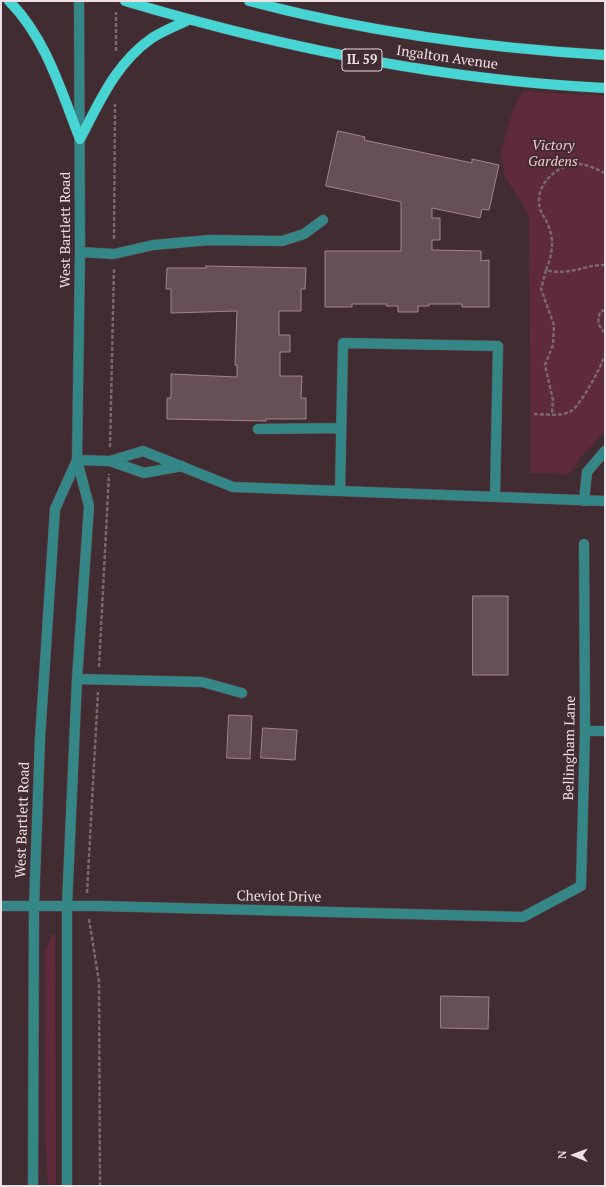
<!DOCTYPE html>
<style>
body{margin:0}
#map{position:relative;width:606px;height:1187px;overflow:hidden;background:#412d31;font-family:"PT Serif",serif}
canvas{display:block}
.frame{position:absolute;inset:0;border:2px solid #eddfe2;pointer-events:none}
.north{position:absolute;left:554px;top:1135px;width:40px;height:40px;-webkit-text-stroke:3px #412d31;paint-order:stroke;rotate:271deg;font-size:11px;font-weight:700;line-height:16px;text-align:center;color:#eddfe2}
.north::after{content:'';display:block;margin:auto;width:14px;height:18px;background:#eddfe2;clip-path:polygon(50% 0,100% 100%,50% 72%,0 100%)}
</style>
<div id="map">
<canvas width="606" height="1187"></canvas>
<div class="frame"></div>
<div class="north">N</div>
</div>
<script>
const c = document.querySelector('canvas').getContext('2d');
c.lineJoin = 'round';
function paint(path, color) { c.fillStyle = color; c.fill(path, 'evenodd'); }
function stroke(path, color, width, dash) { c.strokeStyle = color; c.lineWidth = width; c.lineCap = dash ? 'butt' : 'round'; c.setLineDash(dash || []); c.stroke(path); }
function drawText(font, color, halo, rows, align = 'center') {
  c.font = font + ' "PT Serif",serif'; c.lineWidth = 4; c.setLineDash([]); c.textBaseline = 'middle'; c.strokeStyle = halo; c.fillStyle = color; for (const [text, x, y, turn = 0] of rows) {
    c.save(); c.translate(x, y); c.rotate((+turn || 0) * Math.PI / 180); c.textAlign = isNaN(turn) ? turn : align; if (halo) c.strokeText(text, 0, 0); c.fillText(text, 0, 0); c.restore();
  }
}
const green = new Path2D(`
 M523,91L605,96V431L581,457L569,474L531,473L529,217L519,198L504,176L501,151L514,107Z
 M52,934L55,935V938L56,1186H48L45,1130V953Z`);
const building = new Path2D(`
 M338,131L365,137L364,140L472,163V159L499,165L489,210L482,209L480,218L432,208V218H440V240H432V250L481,251V261L489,260V307H462V304H429V306H418V312H398V306H386L387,304H352V307H325V251H401V202L326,186Z
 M206,266L306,268L305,289H301V311H279V335H290V352H280V376H302L301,398H306V419H266V421L167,419V398H171V374L237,377V365H235L237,311L171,313V289H166L167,268H206Z
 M473,596H508V675H473Z
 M229,715L252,716L250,759L227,758Z
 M263,728L297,730L295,760L261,758Z
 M441,996L489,997L488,1029L441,1028Z`);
const path = new Path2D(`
 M116,51V12
 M605,173C596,169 585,163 576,164C558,165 539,182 539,200C539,214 544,214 548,225C555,240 552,256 546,270C571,276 581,265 605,265
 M114,239L115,104
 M546,270L541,289L554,325L553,345L545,365L553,400L552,414
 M605,310L600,312C597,322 598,325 605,333
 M534,414C545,414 562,417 571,411C581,405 601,367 605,355
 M110,447L114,268
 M99,667L109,474
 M87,893L98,692
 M89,919L99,982L100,1186`);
const minor = new Path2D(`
 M80,252L114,254L153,245L210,240L282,241L304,234L323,220
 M258,429L341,428
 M77,460L110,461L144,473L182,466
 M110,461L143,451L233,487L605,501
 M340,491L343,343L498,346L495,497
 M584,501L587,472L605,451
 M77,679L202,682L242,693
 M585,731H605
 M1,906H100L523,917L581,886L585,731L584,544
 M33,1186L34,906L40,739L55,509L77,460
 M67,1186V906L77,679L89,506L77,460L80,252L79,1`);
const major = new Path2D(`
 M9,1C46,38 61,91 80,139
 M125,1C282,48 441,80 605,88
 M249,1C365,32 485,48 605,55
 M80,139C100,101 116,63 152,38C163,31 176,26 188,20`);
const shields = [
 [362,60,40]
];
const shieldNames = [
 ["IL 59",362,60]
];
const streetNames = [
 ["Ingalton Avenue",447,58,8],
 ["West Bartlett Road",66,230,-90],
 ["Bellingham Lane",570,748,-89],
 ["West Bartlett Road",23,820,-88],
 ["Cheviot Drive",279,897,1]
];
const parkNames = [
 ["Victory",553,146],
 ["Gardens",553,162]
];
paint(green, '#5f2a3a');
paint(building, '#675055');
stroke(building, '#9f858b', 1);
stroke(minor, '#5d494d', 11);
stroke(major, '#5d494d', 11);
stroke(path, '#7a686c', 2.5, [4, 2]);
stroke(minor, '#358787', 10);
stroke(major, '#47d5d4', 10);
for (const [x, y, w] of shields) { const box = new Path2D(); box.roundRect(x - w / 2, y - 11, w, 22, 3); c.fillStyle = '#412d31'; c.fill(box); stroke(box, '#eddfe2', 1); }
drawText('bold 13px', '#eddfe2', null, shieldNames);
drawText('14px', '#eddfe2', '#412d31', streetNames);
drawText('italic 14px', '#f7c6d1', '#412d31', parkNames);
</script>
